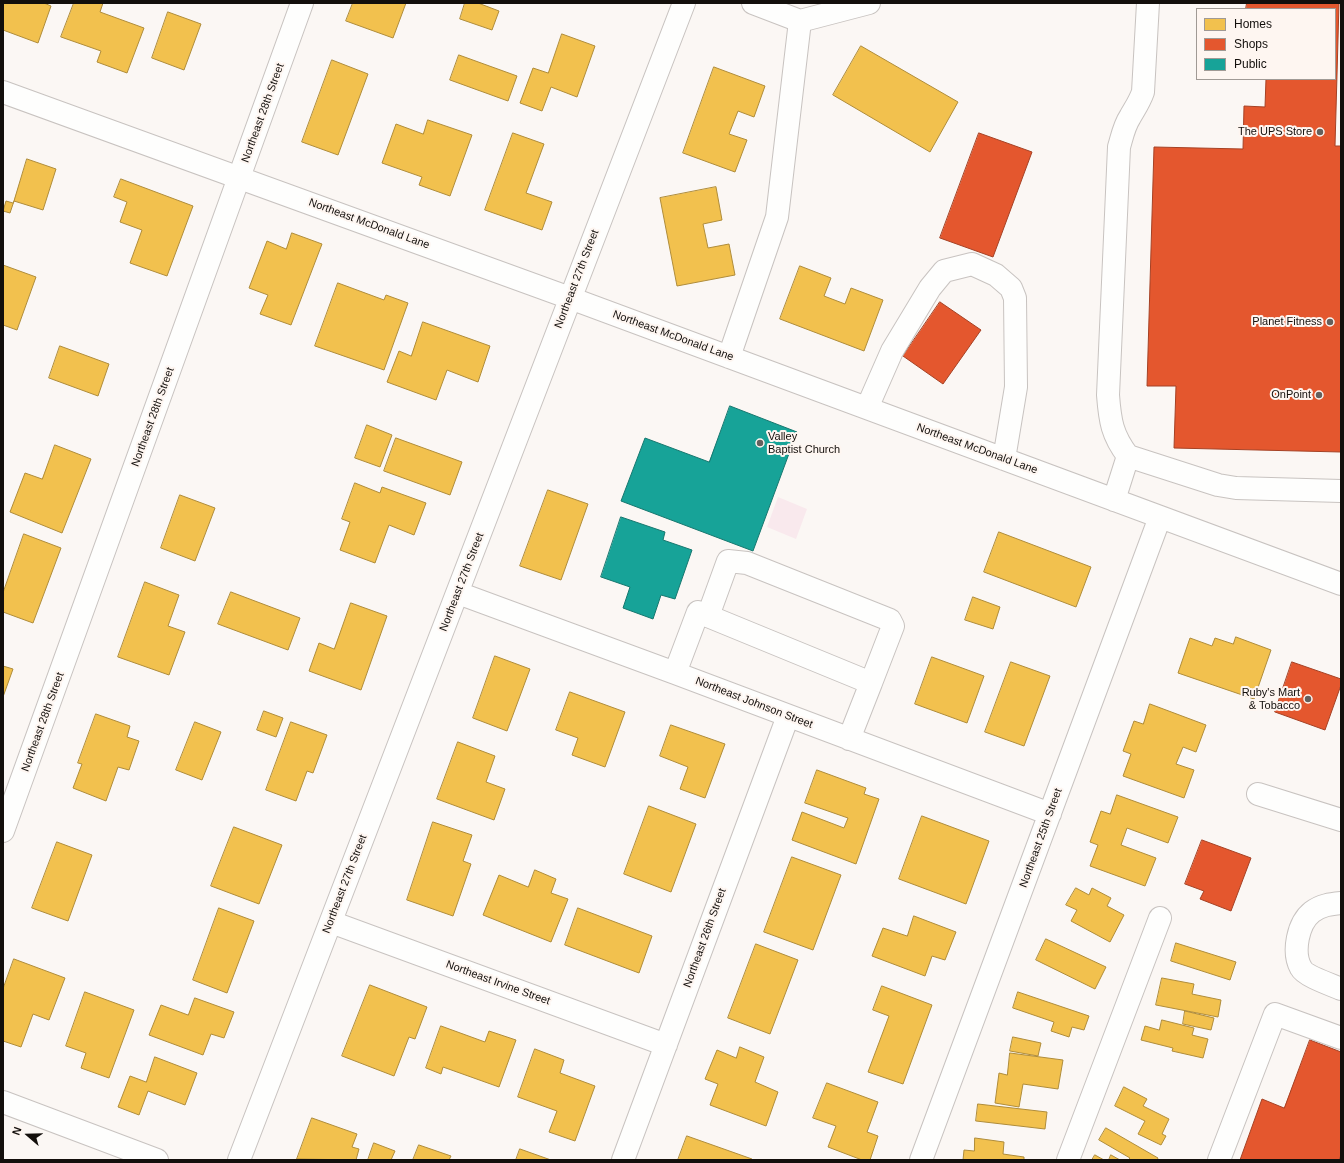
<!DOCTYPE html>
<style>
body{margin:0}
#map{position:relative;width:1344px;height:1163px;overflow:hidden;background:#fbf7f4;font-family:Arial,sans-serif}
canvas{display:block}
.frame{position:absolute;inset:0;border:4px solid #130f0c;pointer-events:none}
.legend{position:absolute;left:1196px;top:8px;width:140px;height:72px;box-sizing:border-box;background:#fef6f1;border:1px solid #a09a95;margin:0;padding:5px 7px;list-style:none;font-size:12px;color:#130f0c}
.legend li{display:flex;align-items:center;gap:8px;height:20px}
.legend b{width:20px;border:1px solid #a09a95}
.north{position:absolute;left:8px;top:1115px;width:40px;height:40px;-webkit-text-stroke:3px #fef6f1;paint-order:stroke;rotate:290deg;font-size:11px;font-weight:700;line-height:16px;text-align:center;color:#130f0c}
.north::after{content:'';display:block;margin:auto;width:14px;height:18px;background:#130f0c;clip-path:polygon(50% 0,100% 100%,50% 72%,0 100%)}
</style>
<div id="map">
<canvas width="1344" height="1163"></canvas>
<div class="frame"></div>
<ul class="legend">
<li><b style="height:11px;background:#f2c14e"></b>Homes</li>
<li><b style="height:11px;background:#e4572e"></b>Shops</li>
<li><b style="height:11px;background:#17a398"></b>Public</li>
</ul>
<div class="north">N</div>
</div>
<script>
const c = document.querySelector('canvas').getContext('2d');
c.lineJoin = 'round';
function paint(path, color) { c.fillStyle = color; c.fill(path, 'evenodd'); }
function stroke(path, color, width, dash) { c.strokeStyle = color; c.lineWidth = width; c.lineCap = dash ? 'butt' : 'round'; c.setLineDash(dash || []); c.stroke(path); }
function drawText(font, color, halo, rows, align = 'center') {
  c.font = font + ' Arial,sans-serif'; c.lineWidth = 4; c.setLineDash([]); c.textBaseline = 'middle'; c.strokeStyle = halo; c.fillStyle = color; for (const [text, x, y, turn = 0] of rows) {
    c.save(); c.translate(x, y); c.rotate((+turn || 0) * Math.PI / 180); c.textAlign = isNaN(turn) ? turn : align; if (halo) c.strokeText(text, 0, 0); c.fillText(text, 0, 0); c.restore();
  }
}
const green = new Path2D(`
 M778,497L807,509L796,539L767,527Z`);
const homes = new Path2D(`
 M3,3H44L51,6L38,43L3,30Z
 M74,3H103L100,12L144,28L127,73L97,62L101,51L61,37Z
 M353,3H406L393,38L346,21Z
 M465,3H478L499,11L492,30L460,19Z
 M168,12L201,24L184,70L152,58Z
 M562,34L595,46L577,97L551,87L542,111L520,103L533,68L548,73Z
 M861,46L958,102L930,152L833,95Z
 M459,55L517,76L508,101L450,80Z
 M332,60L368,74L338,155L302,142Z
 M714,67L765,86L754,117L738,111L729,134L747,140L735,172L683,153Z
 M428,120L472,135L450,196L419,185L422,177L382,163L396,124L423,134Z
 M513,133L544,144L526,193L552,202L542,230L485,210Z
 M27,159L56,169L43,210L14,201L10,213L3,211L6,201L13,203Z
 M121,179L193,206L167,276L130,263L142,230L120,222L127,202L114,197Z
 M716,187L722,220L703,224L708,248L729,244L735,275L677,286L660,198Z
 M292,233L322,244L291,325L260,314L268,295L249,288L267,241L286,249Z
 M3,265L36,277L17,330L3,325Z
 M800,266L831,278L824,296L845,304L851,288L883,300L864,351L780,319Z
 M338,283L384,300L386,295L408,303L384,370L315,346Z
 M423,322L490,346L478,382L447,370L436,400L387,382L399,351L411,356Z
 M60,346L109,364L98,396L49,378Z
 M367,425L392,435L380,467L355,458Z
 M396,438L462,462L450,495L384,471Z
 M55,445L91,459L62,533L10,512L25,473L42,479Z
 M355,483L380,493L382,487L426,503L414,535L389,525L375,563L340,550L350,522L342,519Z
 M548,490L588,504L561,580L520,566Z
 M180,495L215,508L195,561L161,548Z
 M999,532L1091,567L1076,607L984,572Z
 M24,534L61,548L33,623L3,612V593Z
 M145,582L179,595L168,626L185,632L169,675L118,657Z
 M231,592L300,618L288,650L218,624Z
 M973,597L1000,607L993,629L965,620Z
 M351,603L387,616L361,690L309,671L319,643L334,649Z
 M1236,637L1271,650L1254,699L1178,673L1190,638L1212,646L1215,638L1233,644Z
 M495,656L530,669L507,731L473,718Z
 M932,657L984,676L967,723L915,704Z
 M1011,662L1050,676L1024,746L985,732Z
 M3,666L13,669L3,697Z
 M570,692L625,712L605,767L572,755L578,738L556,730Z
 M1150,704L1206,725L1196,752L1183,747L1176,764L1194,770L1184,798L1123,776L1131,754L1123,751L1134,721L1143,724Z
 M264,711L283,718L276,737L257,730Z
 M96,714L130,726L127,737L139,741L129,770L118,767L106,801L73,788L82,764L78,763Z
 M195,722L221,732L202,780L176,770Z
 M291,722L327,735L313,773L307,771L296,801L266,790Z
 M671,725L725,744L705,798L680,789L688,767L660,756Z
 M458,742L495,756L486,782L505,789L494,820L437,799Z
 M817,770L866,788L864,794L879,799L856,864L792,840L802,812L844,828L848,818L805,803Z
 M1117,795L1178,817L1168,843L1127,828L1121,845L1156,858L1145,886L1090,866L1098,845L1090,842L1101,811L1110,814Z
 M649,806L696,824L671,892L624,874Z
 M922,816L989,841L966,904L899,879Z
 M433,822L472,835L463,861L471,864L453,916L407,900Z
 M234,827L282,845L259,904L211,886Z
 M57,842L92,855L68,921L32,908Z
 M792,857L841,875L813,950L764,932Z
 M535,870L556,879L551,893L568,899L551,942L483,915L499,875L528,887Z
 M1076,888L1089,895L1092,888L1111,898L1107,906L1124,915L1110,942L1071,921L1077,910L1066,905Z
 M219,908L254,921L227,993L193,980Z
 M578,908L652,936L639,973L565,945Z
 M914,916L956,932L945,960L932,956L925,976L872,956L883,928L907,936Z
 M1046,939L1106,967L1095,989L1036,960Z
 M1176,943L1236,962L1230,980L1171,961Z
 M756,944L798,960L770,1034L728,1018Z
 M14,959L65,978L49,1020L33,1014L21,1047L3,1041V989Z
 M1162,978L1194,984L1192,994L1221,1000L1218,1017L1156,1005Z
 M370,985L427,1007L415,1039L409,1037L394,1076L342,1056Z
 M882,986L932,1005L903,1084L868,1072L889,1016L873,1010Z
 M85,992L134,1010L109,1078L81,1068L86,1053L66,1046Z
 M1018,992L1089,1016L1084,1030L1072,1027L1069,1037L1051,1031L1054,1022L1013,1008Z
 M195,998L234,1012L224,1038L211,1034L203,1055L149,1035L161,1005L188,1015Z
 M1185,1011L1214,1018L1211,1030L1183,1024Z
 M1162,1020L1194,1028L1192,1035L1208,1039L1203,1058L1172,1051L1173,1048L1141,1040L1145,1026L1159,1030Z
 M441,1026L485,1042L489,1031L516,1040L499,1087L443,1067L441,1074L426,1068Z
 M1013,1037L1041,1043L1038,1056L1010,1051Z
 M740,1047L764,1057L755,1082L778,1092L766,1126L710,1105L718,1084L705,1079L717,1050L736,1058Z
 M535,1049L564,1060L560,1073L595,1086L575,1141L549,1132L557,1111L518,1097Z
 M1010,1053L1063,1060L1058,1089L1023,1084L1019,1107L995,1103L999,1073L1007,1075Z
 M155,1057L197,1073L185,1105L148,1091L139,1115L118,1107L130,1076L146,1082Z
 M827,1083L878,1102L867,1132L878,1136L870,1160H862L828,1147L836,1126L813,1118Z
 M1124,1087L1147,1099L1143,1106L1169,1119L1162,1134L1166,1136L1161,1145L1138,1134L1145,1121L1115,1106Z
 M978,1104L1047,1112L1045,1129L976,1121Z
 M312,1118L357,1134L352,1147L359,1149L356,1160L297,1159Z
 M1106,1128L1158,1158L1157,1160H1128L1130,1158L1099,1140Z
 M687,1136L752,1159L751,1160H678Z
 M975,1138L1004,1142L1003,1154L1024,1157V1160H963L964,1150L974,1151Z
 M374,1143L395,1151L391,1160H368Z
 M419,1145L451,1156L449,1160H413Z
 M520,1149L551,1160H516Z
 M1095,1155L1104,1160H1092Z
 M1111,1155L1120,1160H1109Z`);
const shops = new Path2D(`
 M1247,3H1339L1335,146H1341V452L1174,448L1176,386H1147L1154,147L1243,149L1244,106L1265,107L1266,79H1335V9H1246Z
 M979,133L1032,152L993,257L940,238Z
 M940,302L981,330L943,384L903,356Z
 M1292,662L1341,679V685L1325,730L1275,712Z
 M1202,840L1251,858L1231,911L1200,899L1204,891L1185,884Z
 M1310,1040L1341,1052V1155L1339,1160H1240L1262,1099L1284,1108Z`);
const public = new Path2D(`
 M730,406L797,432L753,551L621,501L645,438L709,462Z
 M621,517L665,532L663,540L692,550L675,599L661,595L653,619L623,608L630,587L601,577Z`);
const minor = new Path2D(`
 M800,21L869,3
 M3,92L570,298L1341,584
 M729,357L777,217L800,21L753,3
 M867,408L892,351L930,288L944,271L972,264L996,275L1011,288L1015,298L1016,387L1004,459
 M1128,456L1218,485L1236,488L1341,491
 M1114,500L1128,456C1112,435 1110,421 1108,395L1119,147C1122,137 1124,126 1130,117C1135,108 1139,103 1143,92L1148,3
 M458,593L675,673L1050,814
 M708,616L728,561L747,563L890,620L893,626L871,683
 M675,673L698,612L871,683L849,739
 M1258,794L1341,820
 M3,831L302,3
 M1341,903C1331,904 1321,905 1312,912C1298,923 1292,952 1301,968C1305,976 1332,985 1341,989
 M331,922L666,1045
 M3,1102L157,1160
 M239,1160L684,3
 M623,1160L788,716
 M921,1160L1160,517
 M1068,1160L1160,918
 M1219,1160L1275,1014L1341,1038`);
const markers = [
 [1320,132,4,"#64605d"],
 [1330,322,4,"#64605d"],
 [1319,395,4,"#64605d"],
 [760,443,4,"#64605d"],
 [1308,699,4,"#64605d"]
];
const streetNames = [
 ["Northeast 28th Street",263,113,-70],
 ["Northeast McDonald Lane",369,224,20],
 ["Northeast 27th Street",577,279,-69],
 ["Northeast McDonald Lane",673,336,20],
 ["Northeast 28th Street",153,417,-70],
 ["Northeast McDonald Lane",977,449,20],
 ["Northeast 27th Street",462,582,-69],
 ["Northeast Johnson Street",754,703,21],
 ["Northeast 28th Street",43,722,-70],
 ["Northeast 25th Street",1041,838,-70],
 ["Northeast 27th Street",345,884,-69],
 ["Northeast 26th Street",705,938,-70],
 ["Northeast Irvine Street",498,983,20]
];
const poiNames = [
 ["The UPS Store",1312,132],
 ["Planet Fitness",1322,322],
 ["OnPoint",1311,395],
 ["Valley",768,437,"left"],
 ["Baptist Church",768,450,"left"],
 ["Ruby's Mart",1300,693],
 ["& Tobacco",1300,706]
];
paint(green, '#f9e9ed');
paint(homes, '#f2c14e');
stroke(homes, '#af8c3a', 1);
paint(shops, '#e4572e');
stroke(shops, '#a54124', 1);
paint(public, '#17a398');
stroke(public, '#16776e', 1);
stroke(minor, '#c8c3c0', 24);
stroke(minor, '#fefefd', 22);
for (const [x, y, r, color] of markers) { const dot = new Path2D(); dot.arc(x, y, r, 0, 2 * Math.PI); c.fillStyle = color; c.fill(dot); stroke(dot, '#fef6f1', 1.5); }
drawText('11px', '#130f0c', '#fef6f1', streetNames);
drawText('11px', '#130f0c', '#fef6f1', poiNames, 'right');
</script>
